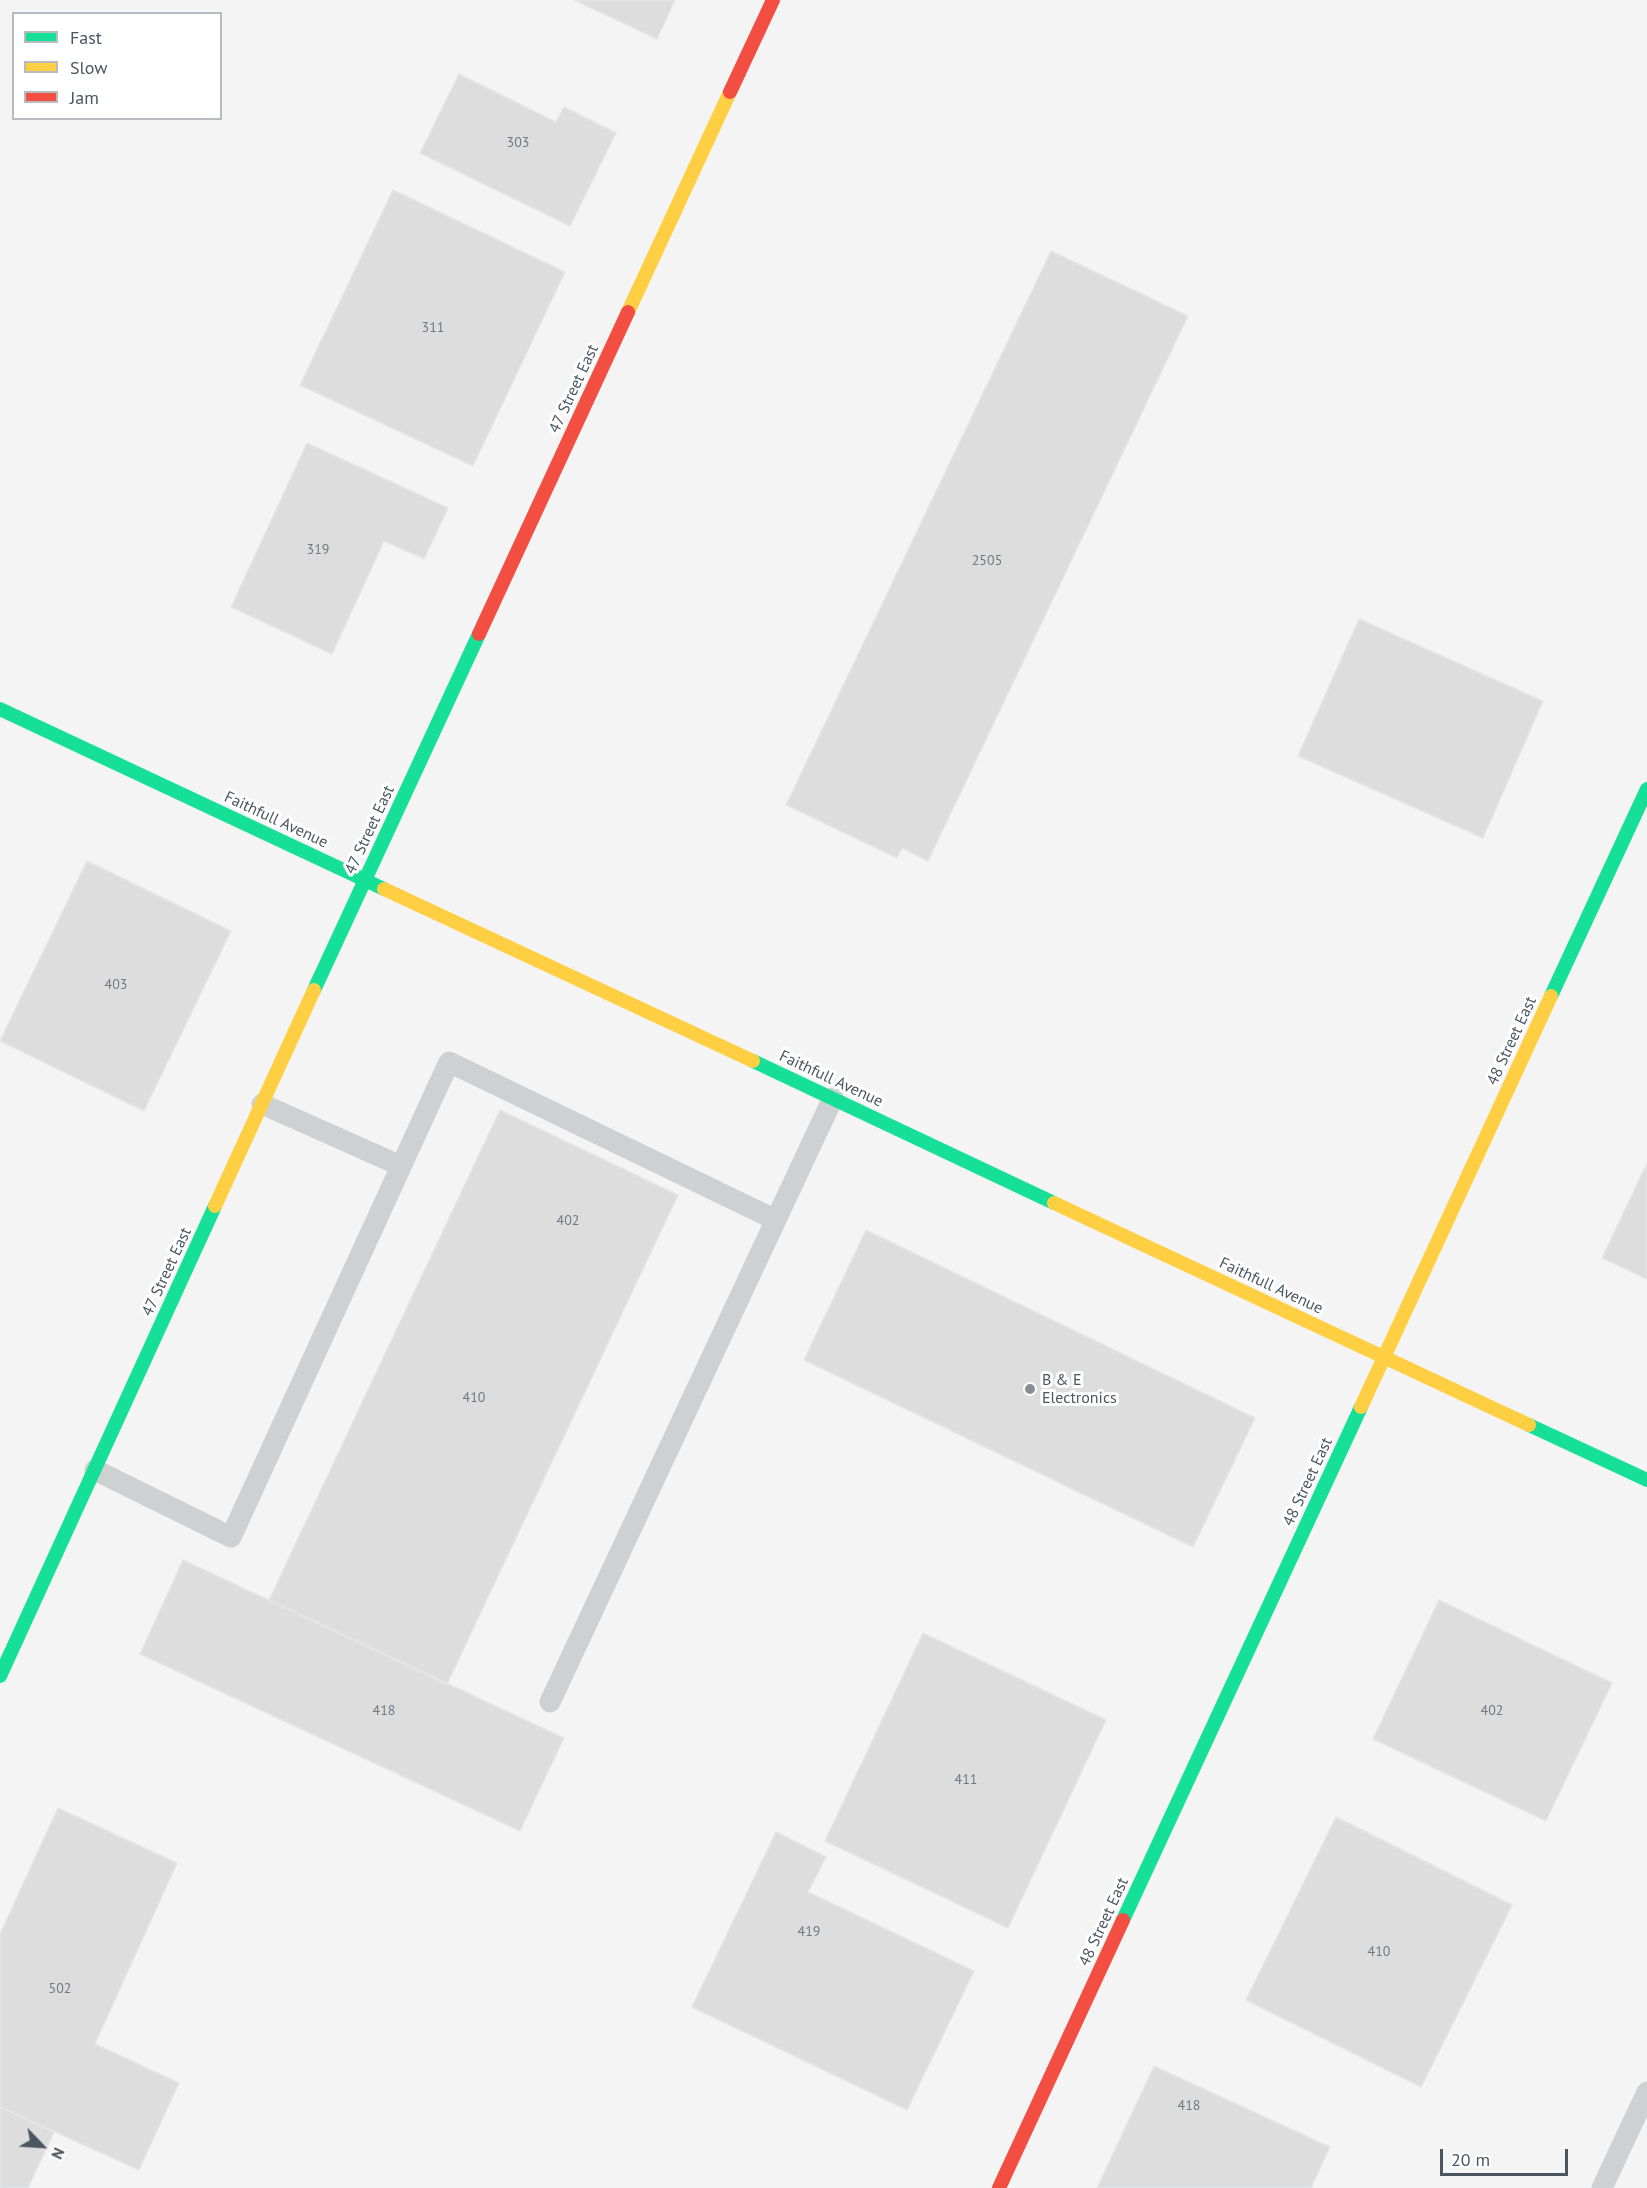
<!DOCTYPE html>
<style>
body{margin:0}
#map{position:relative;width:1647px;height:2188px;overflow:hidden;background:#f4f4f4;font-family:"PT Sans",sans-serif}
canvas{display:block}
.legend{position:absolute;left:12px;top:12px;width:210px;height:108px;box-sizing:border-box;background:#fff;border:2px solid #b7bbc0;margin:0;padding:8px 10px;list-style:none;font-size:18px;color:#4a5661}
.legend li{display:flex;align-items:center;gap:12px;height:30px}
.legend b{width:30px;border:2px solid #b7bbc0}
.north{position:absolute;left:12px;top:2116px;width:60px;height:60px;-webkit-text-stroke:4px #fff;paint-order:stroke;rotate:115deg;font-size:16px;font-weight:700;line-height:24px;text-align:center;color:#4a5661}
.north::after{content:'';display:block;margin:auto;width:21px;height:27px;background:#4a5661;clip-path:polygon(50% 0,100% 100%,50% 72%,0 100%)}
.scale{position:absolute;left:1440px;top:2149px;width:128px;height:27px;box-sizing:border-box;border:3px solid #4a5661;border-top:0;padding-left:8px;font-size:18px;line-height:21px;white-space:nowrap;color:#4a5661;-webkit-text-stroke:4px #fff;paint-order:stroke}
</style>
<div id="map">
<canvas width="1647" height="2188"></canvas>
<ul class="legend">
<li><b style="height:8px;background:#16e098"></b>Fast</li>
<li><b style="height:8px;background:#ffcf43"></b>Slow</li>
<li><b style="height:8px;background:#f24e42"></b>Jam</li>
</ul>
<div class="north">N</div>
<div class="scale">20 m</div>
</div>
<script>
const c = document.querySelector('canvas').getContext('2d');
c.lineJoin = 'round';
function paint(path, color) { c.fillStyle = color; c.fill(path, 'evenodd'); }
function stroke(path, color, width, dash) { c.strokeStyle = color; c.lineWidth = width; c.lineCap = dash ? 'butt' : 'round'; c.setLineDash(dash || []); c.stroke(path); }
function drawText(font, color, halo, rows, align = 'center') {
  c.font = font + ' "PT Sans",sans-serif'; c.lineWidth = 6; c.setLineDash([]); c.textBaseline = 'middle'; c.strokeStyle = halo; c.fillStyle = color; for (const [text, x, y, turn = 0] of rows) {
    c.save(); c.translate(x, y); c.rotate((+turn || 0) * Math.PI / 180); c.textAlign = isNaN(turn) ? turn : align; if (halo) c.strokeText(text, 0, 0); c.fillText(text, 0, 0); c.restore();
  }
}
const building = new Path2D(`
 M574,0H675L657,39Z
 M459,74L556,122L564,107L616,133L570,226L420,153Z
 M393,190L565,272L473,466L300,385Z
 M1051,251L1188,316L928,861L902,848L897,858L786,805Z
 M307,443L448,508L424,559L384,541L332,654L231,607Z
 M1359,619L1543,701L1483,838L1298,756Z
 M87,861L231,931L144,1111L0,1041Z
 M500,1110L678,1195L447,1684L269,1600Z
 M1647,1163V1279L1602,1258Z
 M866,1230L1255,1418L1193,1547L804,1360Z
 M183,1560L564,1738L520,1831L140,1654Z
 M1439,1600L1612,1683L1546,1821L1373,1739Z
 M923,1633L1106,1720L1008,1928L825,1841Z
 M58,1808L177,1863L95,2044L179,2083L139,2170L0,2107V1934Z
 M1336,1817L1512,1905L1421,2087L1246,2000Z
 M776,1832L826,1857L808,1892L974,1971L907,2110L692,2007Z
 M1154,2066L1330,2147L1311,2188H1097Z
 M0,2107L54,2132L28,2188H0Z`);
const lane = new Path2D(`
 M262,1104L401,1166
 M95,1470L231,1537L449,1062L776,1220
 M550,1702L833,1098
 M1602,2188L1647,2092`);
const fast = new Path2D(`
 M0,709L384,889
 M314,990L479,634
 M1551,996L1647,789
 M753,1061L1054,1203
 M1529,1425L1647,1480
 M0,1676L215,1206
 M1123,1920L1361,1407`);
const slow = new Path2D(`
 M628,312L730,92
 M384,889L753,1061
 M1054,1203L1529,1425
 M215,1206L314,990
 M1361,1407L1551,996`);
const jam = new Path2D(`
 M730,92L773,0
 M479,634L628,312
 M999,2188L1123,1920`);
const markers = [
 [1030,1389,6,"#868d94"]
];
const numberNames = [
 ["303",518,143],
 ["311",433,328],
 ["319",318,550],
 ["2505",987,561],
 ["403",116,985],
 ["402",568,1221],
 ["410",474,1398],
 ["418",384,1711],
 ["402",1492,1711],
 ["411",966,1780],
 ["419",809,1932],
 ["410",1379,1952],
 ["502",60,1989],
 ["418",1189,2106]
];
const streetNames = [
 ["47 Street East",574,389,-65],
 ["Faithfull Avenue",276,820,25],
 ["47 Street East",370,830,-65],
 ["48 Street East",1512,1041,-65],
 ["Faithfull Avenue",831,1079,25],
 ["47 Street East",167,1272,-65],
 ["Faithfull Avenue",1271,1286,25],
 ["48 Street East",1308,1482,-65],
 ["48 Street East",1104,1922,-65]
];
const poiNames = [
 ["B & E",1042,1380],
 ["Electronics",1042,1398]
];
paint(building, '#ddddde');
stroke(building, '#e5e6e7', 1.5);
stroke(lane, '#ced0d2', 21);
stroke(fast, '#16e098', 14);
stroke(slow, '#ffcf43', 14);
stroke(jam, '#f24e42', 14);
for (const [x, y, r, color] of markers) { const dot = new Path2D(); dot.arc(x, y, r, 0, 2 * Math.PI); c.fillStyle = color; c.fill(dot); stroke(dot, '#fff', 2); }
drawText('14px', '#707881', null, numberNames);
drawText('16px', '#4a5661', '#fff', streetNames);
drawText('16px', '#4a5661', '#fff', poiNames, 'left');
</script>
